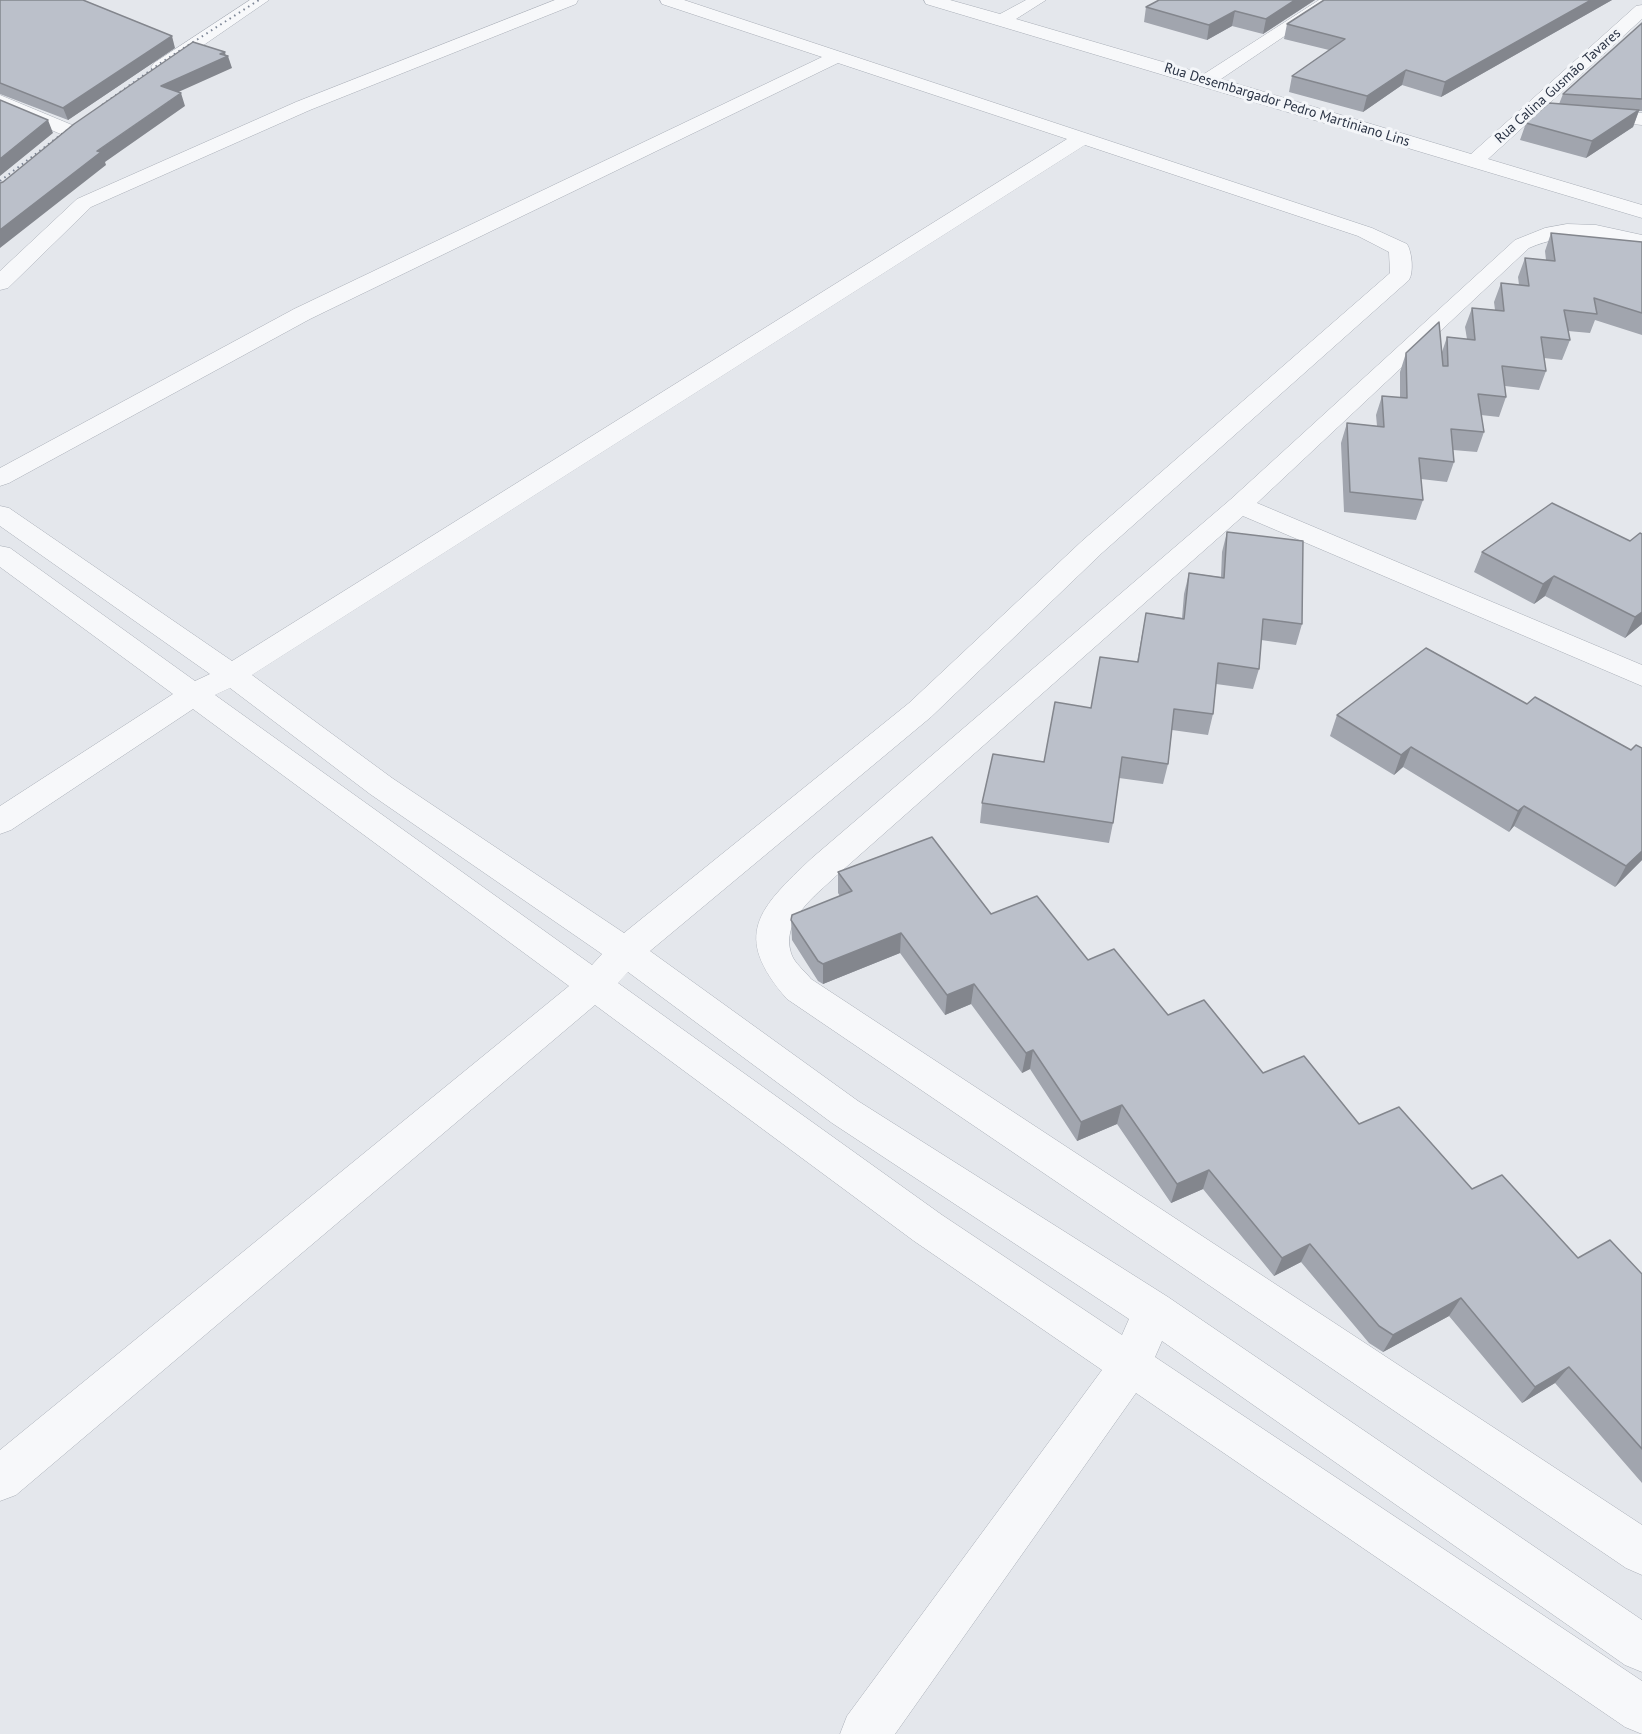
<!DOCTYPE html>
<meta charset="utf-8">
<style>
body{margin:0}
canvas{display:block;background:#e4e7ec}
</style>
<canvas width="1642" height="1734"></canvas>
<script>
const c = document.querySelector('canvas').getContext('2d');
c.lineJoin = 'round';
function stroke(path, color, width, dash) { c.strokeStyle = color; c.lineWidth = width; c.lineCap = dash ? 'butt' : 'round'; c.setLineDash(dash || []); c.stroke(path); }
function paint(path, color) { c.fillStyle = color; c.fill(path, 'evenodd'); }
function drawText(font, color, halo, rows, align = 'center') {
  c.font = font + ' "PT Sans",sans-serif'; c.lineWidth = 6; c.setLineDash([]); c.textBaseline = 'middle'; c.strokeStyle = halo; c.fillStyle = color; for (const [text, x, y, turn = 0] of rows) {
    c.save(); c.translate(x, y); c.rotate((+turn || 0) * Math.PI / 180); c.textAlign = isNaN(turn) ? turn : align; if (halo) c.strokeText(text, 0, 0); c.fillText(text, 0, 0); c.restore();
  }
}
const minor = new Path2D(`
 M250,0H269L166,71H154L151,67L154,63Z
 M555,0H578L576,4L310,110L91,207L8,288L0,290V271L77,199L296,102Z
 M660,0H684L1372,228L1407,244C1412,252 1414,272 1409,280L1102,553L931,717L650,951L858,1101L1168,1297L1642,1620V1672L1625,1665L1162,1341L1155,1357L1642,1681V1734L1625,1727L1136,1393L895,1734H840L847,1716L1102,1370L914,1241L595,1005L16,1495L0,1501V1450L569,986L193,709L11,830L0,834V806L173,694L0,567V546L10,548L195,681L210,674L0,526V506L9,508L232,661L1067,139L838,63L310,319L9,483L0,486V468L294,309L822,57L662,4ZM1085,145L1358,236L1389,252L1390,273L1082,541L909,703L624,933L392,778L252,675ZM230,688L370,794L602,954L592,965L215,695ZM628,972L832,1123L1129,1319L1122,1335L942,1215L618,983Z
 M924,0H950L1000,14L1026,0H1046L1016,19L1204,74L1319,0H1338L1221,79L1471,154L1636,6L1642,5V19L1488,159L1642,205V218L926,4Z
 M0,95L77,127L79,131L70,137L63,135L0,108Z
 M1592,109L1642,113V125L1585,119L1583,115Z
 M1567,224L1596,225L1642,235V247C1603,238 1568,231 1529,248L1257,503L1642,665V686L1243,516L836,876C815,896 781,920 791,953C794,963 805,971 811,979L1642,1525V1575L1626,1568L787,999C731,935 759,908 812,858L1231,499L1515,240L1545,228Z`);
const rail = new Path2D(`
 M102,105L162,62L259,0
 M0,181L75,124`);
const wall = new Path2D(`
 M0,0L175,48L68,120L0,94Z
 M1315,0L1263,34L1232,26L1207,40L1144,22L1146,7Z
 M1324,0H1612L1441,97L1402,85L1363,112L1289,92L1292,76L1329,50L1284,39L1287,24Z
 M1642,23V111H1639L1633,127L1586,158L1520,140L1526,123L1559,104L1563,94Z
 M1551,233L1642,242V335L1595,320L1590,333L1568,331L1570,340L1562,360L1544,358L1546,371L1539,390L1505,386L1506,397L1499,417L1481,415L1484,432L1477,452L1453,450L1454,462L1447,482L1421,479L1423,500L1416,520L1344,512L1341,443L1347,423L1377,426L1376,415L1382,396L1400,398V372L1406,353L1442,352L1447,337L1467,339L1465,327L1472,308L1495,310L1494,302L1501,283L1519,285L1518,277L1525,258L1546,260L1545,251Z
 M1227,532L1302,624L1296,645L1261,640L1259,669L1253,689L1216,684L1213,714L1208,735L1172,730L1168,764L1163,784L1119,778L1113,823L1109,843L980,823L982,803L1044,762L1091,708L1137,662L1146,613L1182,618L1184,594L1189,573L1221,577L1222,552Z
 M1630,541L1642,624L1625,638L1545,596L1534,604L1474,572L1482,552Z
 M1527,704L1631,750L1642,748V860L1615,887L1514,826L1509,832L1403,767L1394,775L1330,736L1337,715Z
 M838,872L991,914L1088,960L1168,1015L1263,1073L1359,1124L1472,1189L1578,1258L1642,1274V1483L1555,1383L1522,1403L1449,1316L1383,1352L1369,1343L1301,1262L1274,1276L1203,1189L1171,1203L1117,1124L1077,1141L1030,1069L1022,1073L971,1004L945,1015L900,953L823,984L818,981L792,940L791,920L840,896L838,893Z`);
const shadedWall = new Path2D(`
 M1295,0H1315L1263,34L1266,19Z
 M1591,0H1612L1441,97L1445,82Z
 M1235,11L1232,26L1207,40L1209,25Z
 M172,36L175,48L68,120L63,108Z
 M225,52L226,57L228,56L232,68L165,98L161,86Z
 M1406,70L1402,85L1363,112L1367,96Z
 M181,93L185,106L105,162L106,165L0,248V230L97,151Z
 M1639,110L1633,127L1586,158L1592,141Z
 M48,120L53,133L0,176V159Z
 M1554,576L1545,596L1534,604L1543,584Z
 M1642,612V624L1625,638L1635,617Z
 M1411,747L1403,767L1394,775L1401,755Z
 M1524,806L1514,826L1509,832L1518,811Z
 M1642,851V860L1615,887L1626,866Z
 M901,933L900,953L823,984V964Z
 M974,984L971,1004L945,1015L947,995Z
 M1033,1050L1030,1069L1022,1073L1026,1053Z
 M1122,1105L1117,1124L1077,1141L1081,1122Z
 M1209,1170L1203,1189L1171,1203L1177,1184Z
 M1310,1244L1301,1262L1274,1276L1282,1258Z
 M1461,1298L1449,1316L1383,1352L1393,1335Z
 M1569,1367L1555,1383L1522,1403L1535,1387Z`);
const building = new Path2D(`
 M0,0H83L172,36L63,108L0,83Z
 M1159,0H1295L1266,19L1235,11L1209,25L1146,7Z
 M1324,0H1591L1445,82L1406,70L1367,96L1292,76L1345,39L1287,24Z
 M1642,23V99L1563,94Z
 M193,42L225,52L220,54L228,56L161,86L181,93L97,151L101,152L0,230V183L3,182L74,124Z
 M0,100L48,120L0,159Z
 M1549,103L1639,110L1592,141L1526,123Z
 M1551,233L1642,242V313L1594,298L1597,314L1564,310L1570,340L1541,337L1546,371L1502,366L1506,397L1478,394L1484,432L1451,429L1454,462L1419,458L1423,500L1350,492L1347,423L1384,427L1382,396L1407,398L1406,353L1439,322L1443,366H1448L1447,337L1475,340L1472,308L1504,311L1501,283L1529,286L1525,258L1555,261Z
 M1552,503L1630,541L1640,533L1642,534V612L1635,617L1554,576L1543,584L1482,552Z
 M1227,532L1303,541L1302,624L1263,619L1259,669L1218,663L1213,714L1174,709L1168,764L1122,757L1113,823L982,803L993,754L1044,762L1055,702L1091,708L1100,657L1138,662L1146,613L1184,619L1189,573L1224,578Z
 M1426,648L1527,704L1535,697L1631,750L1636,745L1642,748V851L1626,866L1524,806L1518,811L1411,747L1401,755L1337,715Z
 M932,837L991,914L1037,896L1088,960L1114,949L1168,1015L1204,1000L1263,1073L1304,1056L1359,1124L1399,1107L1472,1189L1502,1175L1578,1258L1610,1240L1642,1274V1449L1569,1367L1535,1387L1461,1298L1393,1335L1379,1326L1310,1244L1282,1258L1209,1170L1177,1184L1122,1105L1081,1122L1033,1050L1026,1053L974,984L947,995L901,933L823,964L818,961L791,920L792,915L852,891L838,872Z`);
const farStreetnames = [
 ["Rua Calina Gusmão Tavares",1558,86,-42],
 ["Rua Desembargador Pedro Martiniano Lins",1287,105,17]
];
stroke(minor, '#a9aeb7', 1);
paint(minor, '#f7f8fa');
stroke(rail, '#7d8696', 2, [1.5, 4]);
paint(wall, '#a1a5ae');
paint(shadedWall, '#83868d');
paint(building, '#bbc0ca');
stroke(building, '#83868d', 1.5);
drawText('14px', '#2b3445', '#f4f6f9', farStreetnames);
</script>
